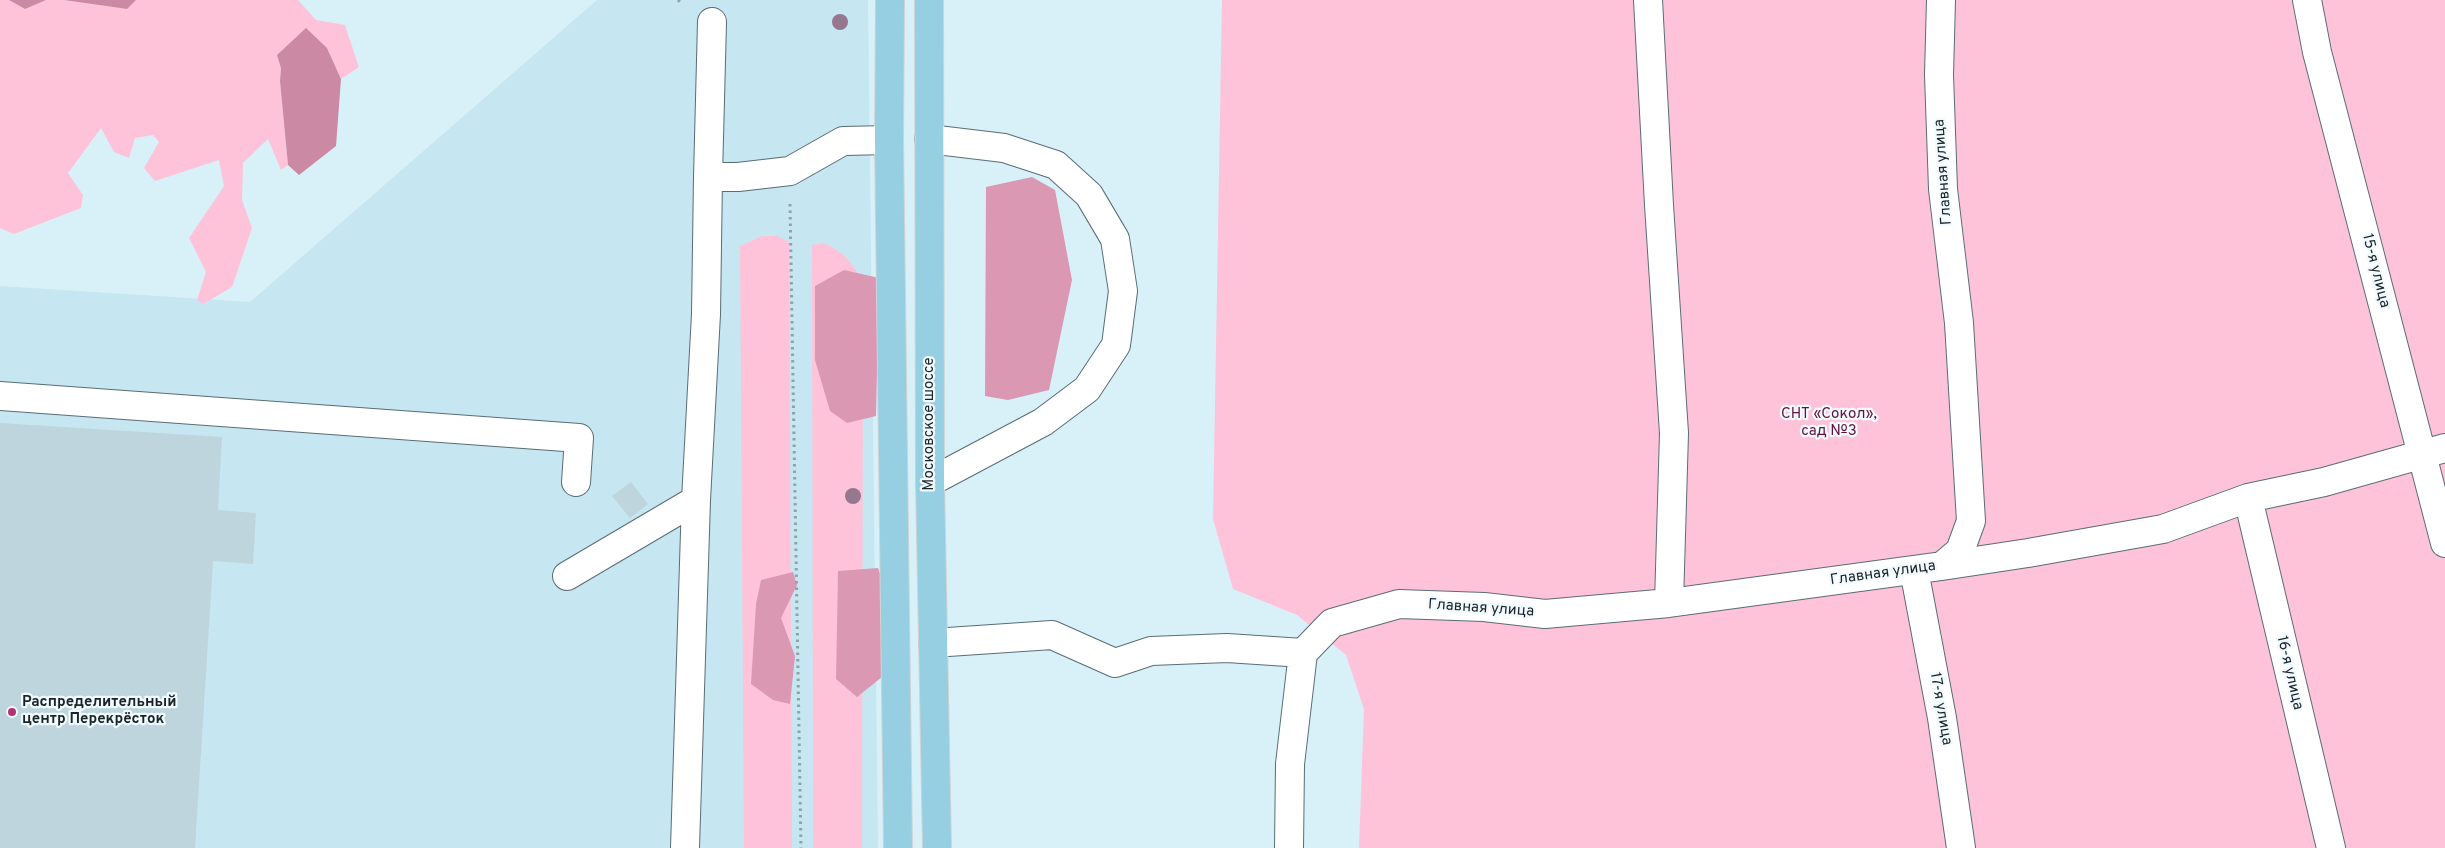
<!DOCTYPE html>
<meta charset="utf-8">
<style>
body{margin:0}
canvas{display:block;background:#d8f0f8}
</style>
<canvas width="2445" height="848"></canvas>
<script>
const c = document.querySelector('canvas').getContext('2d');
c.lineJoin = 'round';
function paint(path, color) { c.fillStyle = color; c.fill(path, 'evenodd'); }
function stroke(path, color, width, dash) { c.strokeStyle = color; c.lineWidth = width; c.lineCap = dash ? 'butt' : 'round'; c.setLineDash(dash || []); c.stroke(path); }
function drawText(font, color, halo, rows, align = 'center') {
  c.font = font + ' Overpass,sans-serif'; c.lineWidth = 4.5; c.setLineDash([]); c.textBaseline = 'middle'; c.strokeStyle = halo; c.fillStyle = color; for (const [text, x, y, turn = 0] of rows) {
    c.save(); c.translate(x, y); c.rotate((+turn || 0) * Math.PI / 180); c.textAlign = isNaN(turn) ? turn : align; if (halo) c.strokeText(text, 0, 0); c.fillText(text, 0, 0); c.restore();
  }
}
const built = new Path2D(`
 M597,0H868L878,848H0V286L250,302Z`);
const green = new Path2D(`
 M0,0H9L25,9L46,0H64L127,9L136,0H298L316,20L345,25L359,67L341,79L327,48L281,68L280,81L288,165L281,170L268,139L243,163L242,200L252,228L232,287L203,304L197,300L206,272L189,238L224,186L219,160L155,181L144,168L159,142L153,135L135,138L129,158L114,152L101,128L68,173L83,195L81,208L14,234L0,228Z
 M1222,0H2445V848H1359L1364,709L1346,655L1297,615L1233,589L1213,519Z
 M762,236H777L789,242L792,848H744L740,246Z
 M823,243C843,250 854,265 863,283L862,848H813L812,245Z`);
const forest = new Path2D(`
 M1032,177L1055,190L1072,280L1049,390L1008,400L985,396L986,187Z
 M844,270L879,278L876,416L847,423L830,411L815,360V286Z
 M878,568L897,623L887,673L857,697L836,679L838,571Z
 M793,572L797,585L781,618L795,656L790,704L773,700L751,684L756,604L761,580Z`);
const water = new Path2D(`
 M9,0H46L25,9Z
 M64,0H136L127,9Z
 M306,28L327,48L341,79L336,146L299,175L288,165L280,81L281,68L277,55Z`);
const building = new Path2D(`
 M0,423L222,437L218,510L256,513L253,564L213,561L195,848H0Z
 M631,482L648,504L630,518L612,496Z`);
const path = new Path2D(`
 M678,0L682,4
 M790,204L801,848`);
const minor = new Path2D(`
 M1648,0L1659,205L1674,433L1669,603
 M2307,0L2317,52L2445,543
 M929,139L1004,148L1056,165L1089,195L1115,239L1123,291L1116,345L1087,389L1043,422L930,482
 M708,177L712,22
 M0,396L579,438L576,482
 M2248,498L2331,848
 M1942,566L2028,553L2163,529L2248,498L2324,482L2445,448
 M1914,570L1942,718L1961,848
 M567,576L696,500
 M933,643L1052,635L1115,663L1151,651L1227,648L1303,653L1332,623L1399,604L1484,607L1545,614L1669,603L1942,566L1960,551L1971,521L1959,323L1943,189L1939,75L1941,0
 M685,848L696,500L706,314L708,177H738L790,171L843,141L889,140
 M1289,848L1290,764L1303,653`);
const major = new Path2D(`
 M890,0L889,140L898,848
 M929,0L930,482L937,848`);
const trees = [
 [840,22],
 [853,496]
];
const markers = [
 [12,712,5,"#b63174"]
];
const streetNames = [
 ["Главная улица",1944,172,-94],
 ["15-я улица",2375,271,76],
 ["Московское шоссе",930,424,-90],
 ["Главная улица",1883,574,-8],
 ["Главная улица",1481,609,4],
 ["16-я улица",2289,673,77],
 ["17-я улица",1940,709,80]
];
const parkNames = [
 ["СНТ «Сокол»,",1829,415],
 ["сад №3",1829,432]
];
const poiNames = [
 ["Распределительный",22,703],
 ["центр Перекрёсток",22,720]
];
paint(built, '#c6e6f2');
paint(green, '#fec3d9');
paint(forest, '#db98b2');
paint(water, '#cb89a3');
paint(building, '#bed5dd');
stroke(minor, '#596d75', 30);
stroke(major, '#d1d3d4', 30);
stroke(path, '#90a2a8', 3, [2.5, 4]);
stroke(minor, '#fff', 28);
stroke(major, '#95cfe1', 28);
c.fillStyle = '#977690';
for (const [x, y] of trees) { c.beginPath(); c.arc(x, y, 8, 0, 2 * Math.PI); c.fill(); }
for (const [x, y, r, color] of markers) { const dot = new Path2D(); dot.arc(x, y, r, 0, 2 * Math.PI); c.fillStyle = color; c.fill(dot); stroke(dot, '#f1fafe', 2); }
drawText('15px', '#1a2326', '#f1fafe', streetNames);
drawText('15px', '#62133b', '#f1fafe', parkNames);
drawText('bold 15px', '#1a2326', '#f1fafe', poiNames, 'left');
</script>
